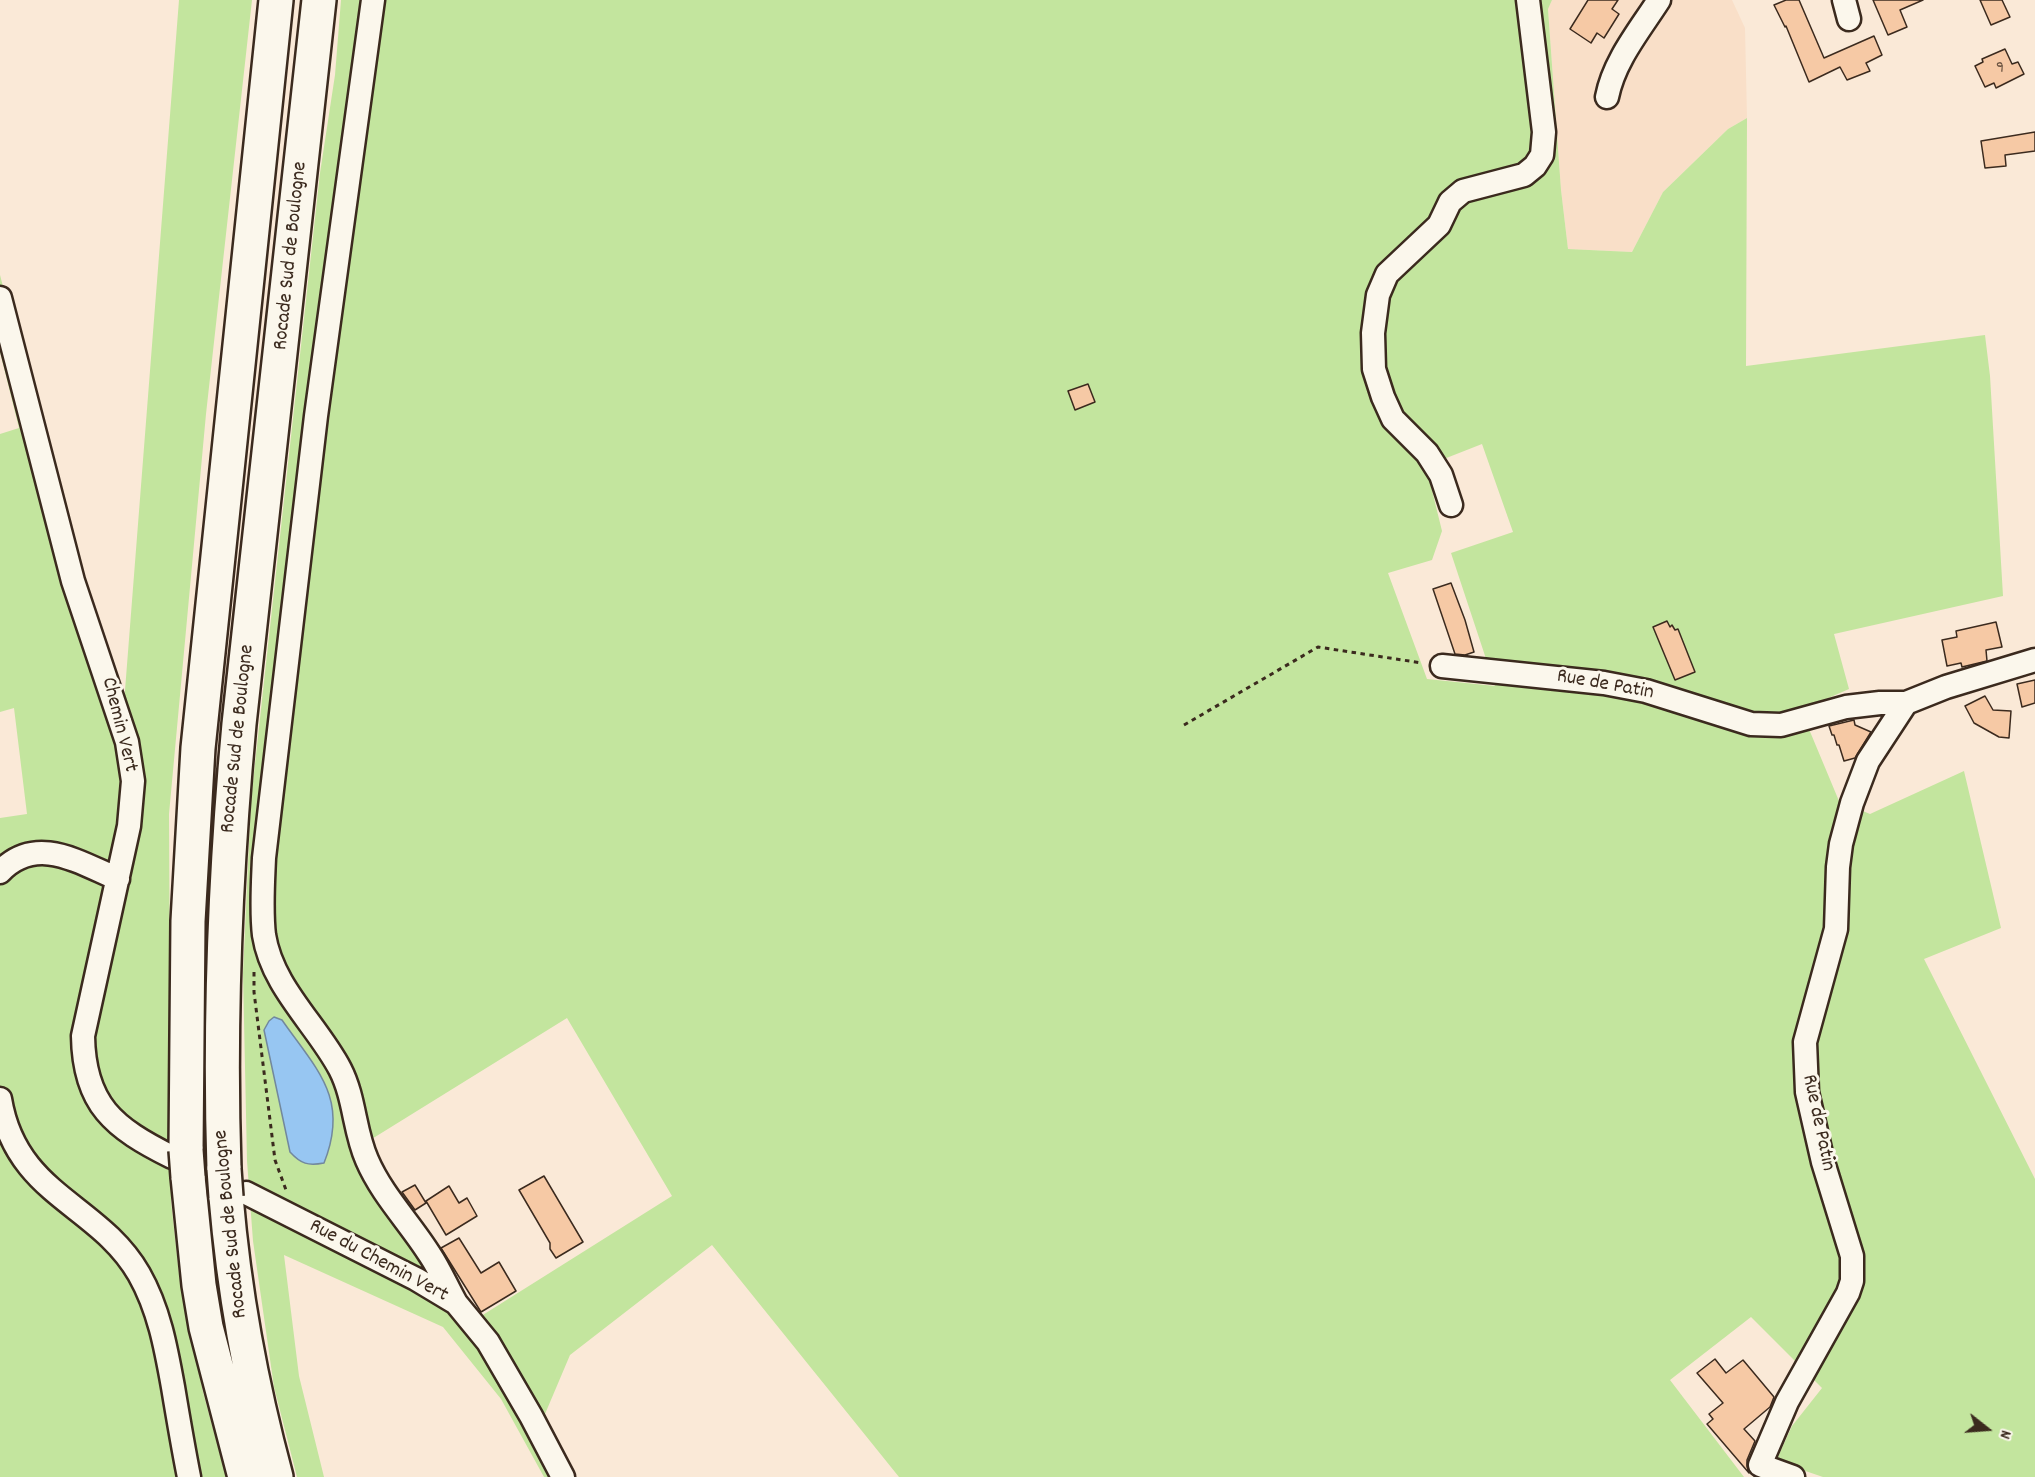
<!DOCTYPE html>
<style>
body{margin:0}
#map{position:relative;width:2035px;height:1477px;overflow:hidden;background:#fae9d7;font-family:Dekko,sans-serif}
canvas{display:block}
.north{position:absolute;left:1957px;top:1399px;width:60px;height:60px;-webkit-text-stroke:4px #fbf7ec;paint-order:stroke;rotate:107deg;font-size:16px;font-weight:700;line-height:24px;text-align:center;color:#3b2a1e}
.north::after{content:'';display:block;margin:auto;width:21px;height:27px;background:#3b2a1e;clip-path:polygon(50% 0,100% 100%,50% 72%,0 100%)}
</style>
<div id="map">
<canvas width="2035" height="1477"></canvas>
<div class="north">N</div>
</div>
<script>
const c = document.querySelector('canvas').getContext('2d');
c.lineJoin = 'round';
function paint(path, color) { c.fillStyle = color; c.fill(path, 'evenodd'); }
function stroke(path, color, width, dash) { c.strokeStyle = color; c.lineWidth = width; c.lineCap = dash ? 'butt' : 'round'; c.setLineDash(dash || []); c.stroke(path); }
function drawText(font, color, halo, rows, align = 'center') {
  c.font = font + ' Dekko,sans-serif'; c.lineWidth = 6; c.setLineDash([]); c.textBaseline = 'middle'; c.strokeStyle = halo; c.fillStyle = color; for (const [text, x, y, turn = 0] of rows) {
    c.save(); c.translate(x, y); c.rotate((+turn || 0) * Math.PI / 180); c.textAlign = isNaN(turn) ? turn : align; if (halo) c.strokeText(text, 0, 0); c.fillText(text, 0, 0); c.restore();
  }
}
const built = new Path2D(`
 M1552,0H1732L1745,28L1747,118L1728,129L1663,192L1632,252L1568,249L1561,190L1548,9Z`);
const green = new Path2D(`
 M179,0H252L206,414L169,814L171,1201L179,1274L203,1392L226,1477H0V818L27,814L14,708L0,712V434L19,428L0,352V275L80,583L124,703Z
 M341,0H1552L1548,9L1561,190L1568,249L1632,252L1663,192L1728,129L1747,118L1746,366L1985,335L1990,376L2003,596L1834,634L1849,689L1801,710L1839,801L1870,814L1964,771L2001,928L1924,959L2035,1179V1477H1823L1776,1461L1792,1426L1822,1388L1751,1317L1670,1380L1744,1477H899L712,1245L570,1355L545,1414L574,1477H544L501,1399L443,1327L284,1255L299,1376L324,1477H297L274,1387L253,1241L247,1161L243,973L251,800L320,173L335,75ZM1482,444L1513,532L1451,553L1495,686L1427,679L1388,573L1432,560L1442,531L1426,466ZM567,1018L672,1196L470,1323L356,1144L375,1137Z`);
const water = new Path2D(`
 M274,1017L282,1020C316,1069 350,1098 324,1163C308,1166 301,1164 290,1152L264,1030L269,1021Z`);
const building = new Path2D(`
 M1588,0H1618L1612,9L1619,14L1604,38L1597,33L1591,43L1570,29Z
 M1786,0H1799L1824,58L1874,36L1882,55L1866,63L1870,71L1847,80L1840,67L1809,82L1786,26L1785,27L1774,5Z
 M1873,0H1923L1900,10L1907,27L1888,35Z
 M1980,0H2002L2010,17L1991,25Z
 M2005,49L2012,64L2018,62L2024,74L1996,88L1994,83L1985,87L1975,66L1983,62L1982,59Z
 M2035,132V151L2005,155L2006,166L1985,168L1981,141Z
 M1088,384L1095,402L1075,410L1068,391Z
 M1451,583L1465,620L1474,652L1465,655L1455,654L1433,589Z
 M1667,621L1670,627L1672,625L1675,630L1678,629L1695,672L1675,680L1653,627Z
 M1996,622L2002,647L1986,650L1987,661L1962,667L1961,663L1947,666L1942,640L1957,637L1956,631Z
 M2035,680V703L2022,707L2017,684Z
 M1985,696L1993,710L2011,711L2009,738L1999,737L1974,723L1965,706Z
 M1854,720L1855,725L1871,732L1855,758L1844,761L1839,745H1837L1834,735H1832L1829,726Z
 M544,1176L583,1242L556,1258L550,1249V1243L519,1190Z
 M415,1185L426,1203L415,1210L402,1192Z
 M449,1186L459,1203L467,1198L477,1216L446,1235L426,1201Z
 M459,1238L481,1273L499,1262L516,1291L481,1312L441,1248Z
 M1715,1359L1726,1373L1743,1360L1774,1397L1770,1407L1744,1429L1755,1441L1747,1460V1466L1749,1473L1707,1424L1713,1419L1709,1414L1723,1403L1697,1373Z`);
const path = new Path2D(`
 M1184,725L1318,647L1422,663
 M254,972V992L275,1160L286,1190`);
const minor = new Path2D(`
 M373,0L316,416L264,858C263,883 261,910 264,935C272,987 317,1025 340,1069C355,1098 354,1131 367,1160C382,1195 410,1223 430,1255C440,1270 447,1287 456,1303
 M1844,0L1849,19
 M1607,97C1614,61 1639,31 1659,0
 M0,298L73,581L127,742L133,781L129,826L83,1036C84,1105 114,1128 172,1157
 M1451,505L1441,475L1427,453L1393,419L1383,397L1374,369L1373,333L1378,295L1387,274L1439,225L1450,202L1463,191L1524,175L1535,166L1542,155L1544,132L1528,0
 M1442,666L1604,683L1646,691L1751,724L1781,725L1846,707L1880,703H1906L1946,687L2035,660
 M0,872C36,834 78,862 118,879
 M0,1099C16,1196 98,1203 139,1274C159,1309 166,1348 173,1387C178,1417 183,1447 189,1477
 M246,1193L416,1279L456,1303L488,1342L531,1416L563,1477
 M1793,1477L1760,1465L1787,1402L1848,1293L1852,1281V1256L1823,1162L1807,1092L1805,1042L1836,929L1838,867L1841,844L1852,803L1868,761L1906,703`);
const highway = new Path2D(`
 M186,1150L188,921L198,748L276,0
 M224,1169C219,1018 225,875 239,724L319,0
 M188,1177L199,1285L206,1327L245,1477
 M226,1197C234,1292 251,1385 276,1477`);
const highwayBridge = new Path2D(`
 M186,1150L188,1177
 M224,1169L226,1197`);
const numberNames = [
 ["9",2000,70]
];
const streetNames = [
 ["Rocade Sud de Boulogne",292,256,-84],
 ["Rue de Patin",1605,686,10],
 ["Chemin Vert",118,725,76],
 ["Rocade Sud de Boulogne",239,739,-84],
 ["Rue de Patin",1817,1123,78],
 ["Rocade Sud de Boulogne",232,1224,-96],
 ["Rue du Chemin Vert",378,1262,28]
];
paint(built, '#f9dfc8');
paint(green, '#c3e59e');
paint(water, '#97c6f2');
stroke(water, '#72889d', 1.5);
paint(building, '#f6c9a5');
stroke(building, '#3b2a1e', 1.5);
stroke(minor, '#3b2a1e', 27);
stroke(highway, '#3b2a1e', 38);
stroke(path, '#3b2a1e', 3, [4.5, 4.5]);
stroke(minor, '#fbf7ec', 22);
stroke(highway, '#fbf7ec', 33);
stroke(highwayBridge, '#3b2a1e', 38, []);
stroke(highwayBridge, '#fbf7ec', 33);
drawText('18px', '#6a5240', null, numberNames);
drawText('21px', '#3b2a1e', '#fbf7ec', streetNames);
</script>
